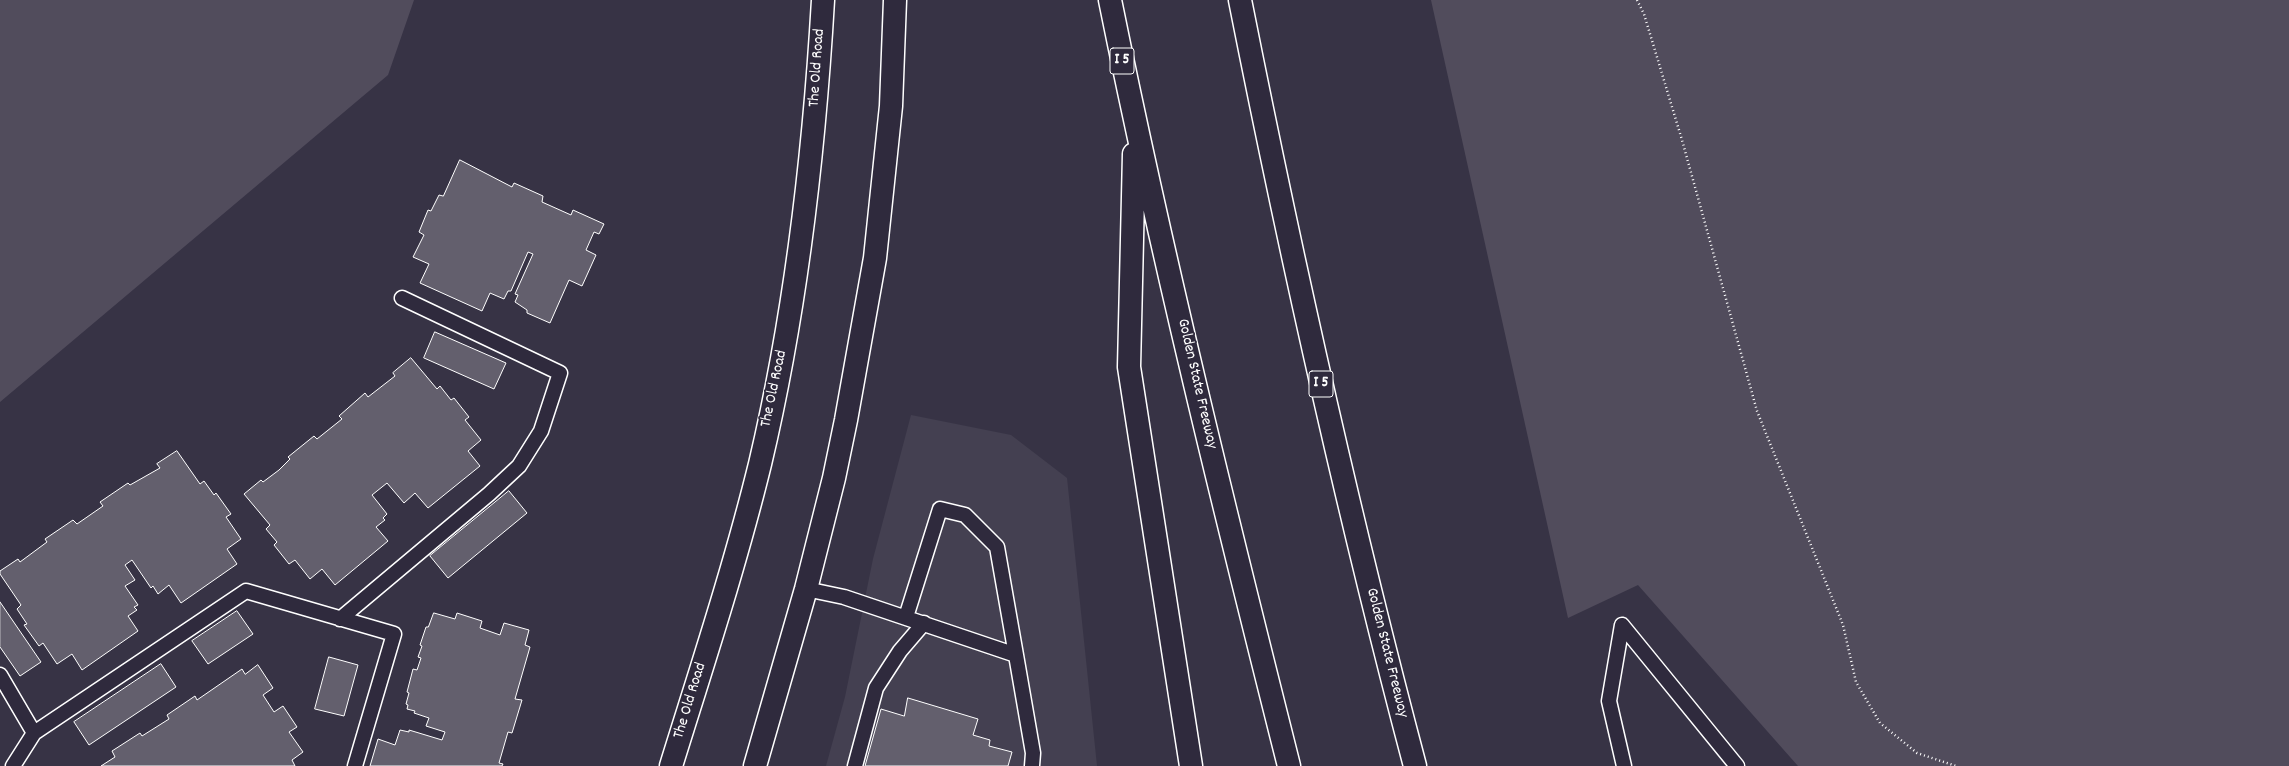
<!DOCTYPE html>
<style>
body{margin:0}
canvas{display:block;background:#373345}
</style>
<canvas width="2289" height="766"></canvas>
<script>
const c = document.querySelector('canvas').getContext('2d');
c.lineJoin = 'round';
function paint(path, color) { c.fillStyle = color; c.fill(path, 'evenodd'); }
function stroke(path, color, width, dash) { c.strokeStyle = color; c.lineWidth = width; c.lineCap = dash ? 'butt' : 'round'; c.setLineDash(dash || []); c.stroke(path); }
function drawText(font, color, halo, rows, align = 'center') {
  c.font = font + ' Dekko,sans-serif'; c.lineWidth = 3.5; c.setLineDash([]); c.textBaseline = 'middle'; c.strokeStyle = halo; c.fillStyle = color; for (const [text, x, y, turn = 0] of rows) {
    c.save(); c.translate(x, y); c.rotate((+turn || 0) * Math.PI / 180); c.textAlign = isNaN(turn) ? turn : align; if (halo) c.strokeText(text, 0, 0); c.fillText(text, 0, 0); c.restore();
  }
}
const built = new Path2D(`
 M911,415L1011,435L1067,478L1097,766H826L845,697L873,559Z`);
const green = new Path2D(`
 M0,0H414L388,75L0,402Z
 M1431,0H2289V766H1798L1638,585L1568,618Z`);
const building = new Path2D(`
 M460,160L512,187L514,183L543,196L542,202L571,215L573,210L604,224L599,234L594,232L586,250L596,255L582,286L569,280L550,323L527,313V310L515,302L518,295L515,294L533,254L528,252L511,291H508L504,299L490,293L482,311L420,283L429,264L413,257L424,235L419,232L428,210L431,211L439,195L443,196Z
 M435,332L506,363L494,389L424,358Z
 M411,358L437,389L440,386L451,400L454,398L469,417L465,420L481,440L468,451L480,466L428,508L415,493L404,503L387,483L372,495L387,514L383,518L385,520L376,527L388,541L335,585L322,569L310,579L295,560L289,564L274,545L277,542L266,529L270,525L244,494L261,480L263,482L279,470L290,459L288,457L314,436L317,439L342,419L339,416L365,393L368,397L395,376L393,373Z
 M177,451L200,484L204,481L214,495L216,493L231,514L226,517L241,539L227,549L237,564L181,603L169,585L158,594L153,586L151,588L132,560L125,565L135,580L125,586L138,605L134,607L137,610L128,616L138,631L82,670L72,654L57,664L43,643L39,646L24,625L27,624L17,609L21,605L0,574V571L18,559L20,562L47,542L45,539L73,520L77,524L103,506L100,502L128,483L130,485L160,468L157,464Z
 M509,491L527,513L448,578L430,556Z
 M0,602L41,662L20,676L0,647Z
 M237,611L253,634L208,664L192,641Z
 M434,613L455,619L457,613L482,621L480,628L500,635L504,623L529,630L525,645L530,647L515,699L522,700L512,733L508,732L499,763L503,764L502,766H370L378,739L395,745L400,730L409,732V730L442,740L445,732L426,726L429,718L414,713L415,711L407,709L408,705L406,704L409,693L407,692L413,669L417,670L421,658L418,657L422,646L420,645L426,627H428Z
 M329,657L358,665L344,716L315,709Z
 M161,664L176,687L89,745L74,722Z
 M258,665L273,688L263,695L274,712L283,706L297,727L289,732L303,752L292,760L295,766H101L115,757L112,751L140,733L142,736L169,719L167,715L195,696L197,700L242,669L245,674Z
 M908,698L978,719L973,735L990,740L989,746L1012,752L1008,766H865L881,709L904,716Z`);
const path = new Path2D(`
 M1637,0L1644,14L1682,140L1757,411L1843,625L1856,682L1880,723L1917,753L1956,766`);
const lane = new Path2D(`
 M806,589L844,597L1016,655L1033,753L1032,766
 M906,617L940,509L965,515L997,547L1016,655
 M340,619L489,494L519,466L541,431L560,373L402,298
 M0,675L34,733
 M13,766L34,733L246,591L394,634L355,766
 M855,766L876,688L900,651L924,623
 M1624,766L1609,701L1622,625L1737,766`);
const primary = new Path2D(`
 M671,766C702,666 735,566 760,464C796,312 814,156 823,0
 M755,766L806,589L834,478L846,420L875,258L891,106L895,0`);
const highway = new Path2D(`
 M1110,0C1162,257 1225,512 1289,766
 M1240,0C1291,257 1348,513 1415,766
 M1134,154L1129,367L1191,766`);
const shields = [
 [1122,61,24],
 [1321,384,24]
];
const shieldNames = [
 ["I 5",1122,61],
 ["I 5",1321,384]
];
const streetNames = [
 ["The Old Road",818,68,-86],
 ["Golden State Freeway",1196,384,77],
 ["The Old Road",775,389,-78],
 ["Golden State Freeway",1386,653,76],
 ["The Old Road",691,701,-73]
];
paint(built, '#444051');
paint(green, '#514c5c');
paint(building, '#635f6d');
stroke(building, '#fff', 1);
stroke(lane, '#fff', 17);
stroke(primary, '#fff', 25);
stroke(highway, '#fff', 25);
stroke(path, '#fff', 2.5, [1, 3]);
stroke(lane, '#2f2a3d', 14);
stroke(primary, '#2f2a3d', 22);
stroke(highway, '#2f2a3d', 22);
for (const [x, y, w] of shields) { const box = new Path2D(); box.roundRect(x - w / 2, y - 13, w, 26, 3); c.fillStyle = '#2f2a3d'; c.fill(box); stroke(box, '#fff', 1); }
drawText('bold 15px', '#fff', null, shieldNames);
drawText('16px', '#fff', '#2f2a3d', streetNames);
</script>
